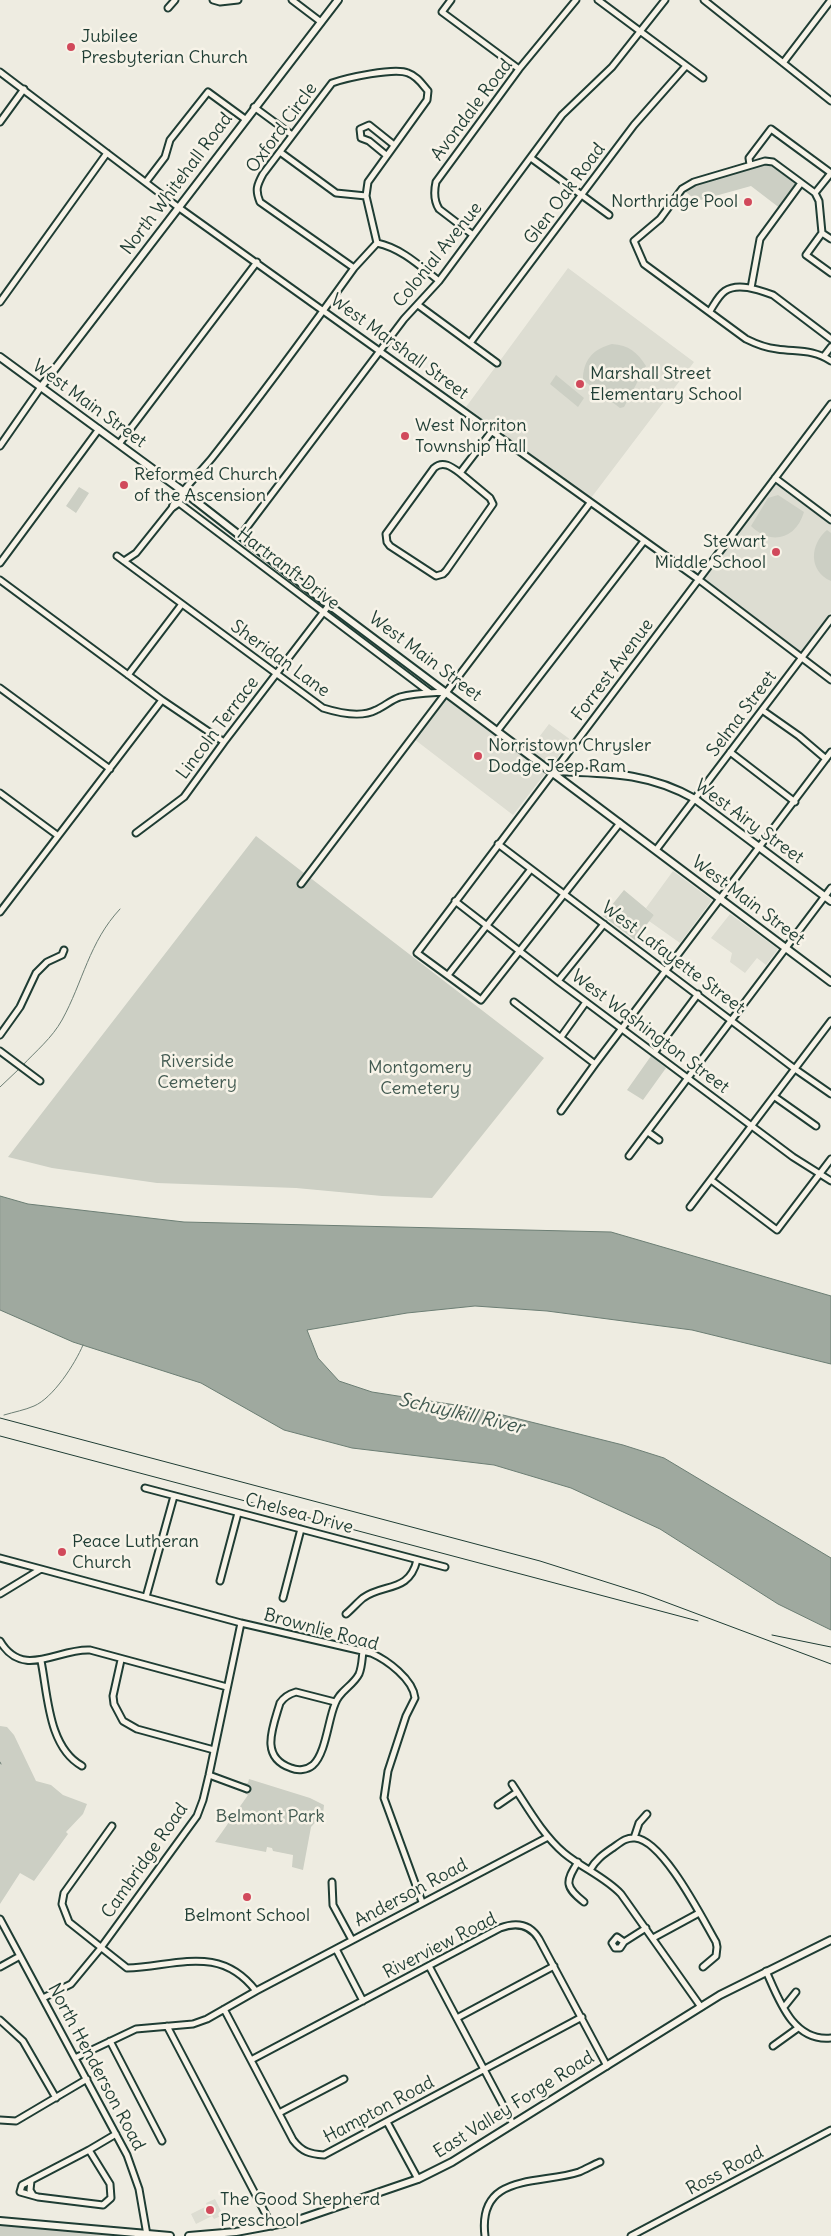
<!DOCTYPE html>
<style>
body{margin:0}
canvas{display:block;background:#eeece1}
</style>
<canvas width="831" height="2236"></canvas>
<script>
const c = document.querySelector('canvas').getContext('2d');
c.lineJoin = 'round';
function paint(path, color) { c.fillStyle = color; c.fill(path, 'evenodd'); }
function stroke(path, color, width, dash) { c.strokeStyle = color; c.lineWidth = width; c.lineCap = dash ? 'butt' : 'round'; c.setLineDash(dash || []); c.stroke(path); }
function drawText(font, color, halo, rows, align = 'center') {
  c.font = font + ' Delius,sans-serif'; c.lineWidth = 5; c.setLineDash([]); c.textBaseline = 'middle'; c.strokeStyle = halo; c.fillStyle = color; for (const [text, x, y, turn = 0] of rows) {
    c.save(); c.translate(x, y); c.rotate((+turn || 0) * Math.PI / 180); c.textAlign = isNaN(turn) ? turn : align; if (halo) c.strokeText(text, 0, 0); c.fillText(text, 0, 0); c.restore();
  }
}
const built = new Path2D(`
 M568,268L694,362L591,498L466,407Z
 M774,483L831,525V612L800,653L701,579Z
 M446,698L524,757L549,724L571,740L513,815L414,739Z
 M673,871L712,900L680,943L649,921L654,915L646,908Z
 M730,914L778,949L766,965L757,958L745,973L730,962L732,953L711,938Z
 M215,2199L223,2215L214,2219L212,2216L196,2224L191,2214L207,2206L206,2203Z`);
const green = new Path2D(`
 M773,162L801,183L781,209L751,186L697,201L682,189C709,173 743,166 773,162Z
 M612,344C629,345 637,352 646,366L624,407L620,408L583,380C583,360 593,349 612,344Z
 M556,375L584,398L578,407L550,384Z
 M79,487L89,493L76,513L66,506Z
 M778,495L804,512C796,539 771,546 751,526L768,498Z
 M827,530L831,533V581C808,571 810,544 827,530Z
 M256,836L544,1058L432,1198L382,1196L296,1188L157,1183L52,1168L8,1157Z
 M624,890L654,915L635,940L603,916Z
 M651,1056L666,1068L643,1100L627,1090Z
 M0,1726L7,1727L14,1735L36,1781L51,1785L63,1795L87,1804L83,1814L66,1832L68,1834L34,1881L20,1873L0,1904Z
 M249,1779L310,1798L324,1805L323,1814L311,1827L303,1870L292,1867L293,1855L273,1851L272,1848L267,1847L266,1852L215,1842L248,1795L239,1790L240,1783H248Z
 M0,2221L148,2236H0Z`);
const water = new Path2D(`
 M0,1196L28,1204L184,1222L611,1232L831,1296V1364L692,1330L547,1311L475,1306L407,1313L307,1330L318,1358L339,1381L372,1392L475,1408L623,1445L664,1458L831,1558V1630L778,1604L660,1529L571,1488L494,1465L352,1448L284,1430L201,1383L73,1342L0,1310Z`);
const stream = new Path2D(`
 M22,1066C36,1051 52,1038 62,1020C83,982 89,942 120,909
 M0,1087L19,1069
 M4,1415C14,1412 25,1410 34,1406C53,1398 75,1364 83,1345
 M0,1762L1,1764`);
const minor = new Path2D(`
 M213,0L220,2L238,0
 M292,0L321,22
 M451,0L442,12L519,69
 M598,0L703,78
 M704,0L831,101
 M168,8L175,0
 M783,63L831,0
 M0,72L178,207L698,579L831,680
 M254,107L292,135
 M0,122L24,89
 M280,152L336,193L366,196
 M386,155L369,141L361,138L360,129L369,125L394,145
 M531,158L609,215
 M750,165L749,158L771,129L831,173L815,193
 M146,182L165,157L170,140L208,92L245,119
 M822,233L806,255L831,273
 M473,235L439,209C434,201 434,191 436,182L519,69L576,0
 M831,239L822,233L819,201L815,193L773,162L765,161L694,182L682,189L660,219L634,241L644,264L746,339C756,344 766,348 777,349C797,352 813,349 831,361
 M377,243C401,248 420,266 439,281
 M354,268L260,202C255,190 257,185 263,174L332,83C346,78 395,67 408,73C417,76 422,84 428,91L427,100L368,182L366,196L377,243
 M751,288L760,239L801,183
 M0,302L107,153
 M418,305L497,363
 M710,311C714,305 718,296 725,291C738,282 759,290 773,295L831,339
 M470,343L634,125L686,66
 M824,356L831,347
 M119,444L257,262
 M0,446L41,387
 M460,473L490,498L493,504L446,571L443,574L436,576L390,546L387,542L386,534L434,468C443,460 452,467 460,473L492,431
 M775,478L831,520
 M179,503L429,692
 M172,508C172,501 205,467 212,458C261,396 308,332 354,268L377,243
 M241,535L404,319L439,281L562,115L612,67L665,0
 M117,556L323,708C339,713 361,718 376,710C385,706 391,700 400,697C415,693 431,693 446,692
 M124,561L136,553L172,508L179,503L184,493
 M0,563L99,429
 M0,580L162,700L224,742
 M128,675L182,604
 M0,688L110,769
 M762,710L799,736L826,759
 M498,730L644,541
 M730,752L795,802
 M0,793L57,835
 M620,823L481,1000L417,953L831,404
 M136,833L184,797L224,742L329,605
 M498,844L795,1069L831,1094
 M656,850L831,619
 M301,884L590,503
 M455,901L558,981L793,1157L831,1181
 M0,912L162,700
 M448,975L531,869
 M558,981L604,924
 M514,1002L595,1064
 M0,1035L20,1007L36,973L47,962L62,955L64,950
 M561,1037L586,1002
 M0,1051L40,1081
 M654,1053L698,994
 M775,1097L816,1126
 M561,1111L595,1064L831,752
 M648,1132L659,1140
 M629,1156L831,888
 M711,1180L777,1230L831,1159
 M690,1207L831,1021
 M145,1488L445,1567
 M0,1558L41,1569
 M220,1581L238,1513
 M0,1594L41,1569L241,1623L371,1653C387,1660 413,1679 415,1698L406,1716L388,1771L384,1798L422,1902
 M146,1597L174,1496
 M283,1598L301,1529
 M346,1614C352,1609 357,1603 363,1598C384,1583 409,1593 417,1560
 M0,1641C23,1680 58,1648 90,1650L227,1687
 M121,1660L113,1696L114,1704L123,1721L137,1729L214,1750
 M41,1661C48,1695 48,1747 82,1766
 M335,1702L296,1692C289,1694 284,1697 280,1703C273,1727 259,1757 291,1768C298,1771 307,1770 313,1765C326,1753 328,1720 335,1704C339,1691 353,1686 359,1674C362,1667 362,1659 363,1651
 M209,1775L247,1789
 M512,1784C528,1808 542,1834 564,1853C582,1868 605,1877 621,1894L701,2007
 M498,1805L517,1792
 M112,1826L64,1893L62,1904L69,1922L127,1968C177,1966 220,1944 256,1991
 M634,1838L639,1823L647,1814
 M578,1862C565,1882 565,1887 584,1902
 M590,1870C596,1859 604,1854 614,1847C621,1842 627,1837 635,1838C663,1840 702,1918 716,1942L717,1947L716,1956L703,1967
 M332,1882L333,1905L352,1940
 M0,1919L127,2155L139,2189L147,2235
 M653,1938L699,1913
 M624,1942L617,1937L612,1943L615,1948H620L624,1942L646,1928
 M336,1949L363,2001
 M429,1966L513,2124
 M0,1967L20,1956
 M766,1971C779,2000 793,2042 831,2038
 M43,1998L71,1984L100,1949L197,1816L203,1800L209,1775L241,1623
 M784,2007L796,1992
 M224,2009L293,2140C302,2152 310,2154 324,2155L582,2017
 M457,2018L554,1966
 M0,2020L23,2041L56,2098
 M167,2026L272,2226
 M110,2041L162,2141
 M773,2046L798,2028
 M75,2058L136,2029L193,2024L207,2019L256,1991L548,1837
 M251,2060L500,1928C516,1922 530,1924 539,1939L607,2066
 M279,2113L344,2079
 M0,2120L16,2121L87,2079
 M387,2122L418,2179
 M89,2150L110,2184L111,2198L103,2205L38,2197L20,2192L22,2185Z
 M89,2150L116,2134
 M31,2181L30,2190L33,2195
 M485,2236C477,2172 540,2185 579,2172C586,2169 593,2165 600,2162
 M631,2236L831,2130`);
const major = new Path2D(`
 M0,357L184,492L329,605L831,982
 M41,387L338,0
 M554,771C606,773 648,772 695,799L831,901
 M0,2221L170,2236
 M189,2236L236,2232L295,2221L418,2179L452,2162L720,1995L831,1940`);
const rail = new Path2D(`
 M0,1418L540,1561L644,1594L831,1664
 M0,1436L698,1621
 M772,1635L831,1647`);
const markers = [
 [71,47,5,"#d1495b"],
 [748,202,5,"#d1495b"],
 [580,384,5,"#d1495b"],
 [405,436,5,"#d1495b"],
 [124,485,5,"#d1495b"],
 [776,552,5,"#d1495b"],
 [478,756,5,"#d1495b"],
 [62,1552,5,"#d1495b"],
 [247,1897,5,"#d1495b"],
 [210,2210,5,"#d1495b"]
];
const poiNames = [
 ["Jubilee",81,37],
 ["Presbyterian Church",81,58],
 ["Northridge Pool",738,202,"right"],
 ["Marshall Street",590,374],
 ["Elementary School",590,395],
 ["West Norriton",415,426],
 ["Township Hall",415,447],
 ["Reformed Church",134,475],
 ["of the Ascension",134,496],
 ["Stewart",766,542,"right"],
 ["Middle School",766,563,"right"],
 ["Norristown Chrysler",488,746],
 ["Dodge Jeep Ram",488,767],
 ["Peace Lutheran",72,1542],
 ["Church",72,1563],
 ["Belmont School",247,1916,"center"],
 ["The Good Shepherd",220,2200],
 ["Preschool",220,2221]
];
const streetNames = [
 ["Avondale Road",472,110,-53],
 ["Oxford Circle",282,128,-54],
 ["North Whitehall Road",177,184,-53],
 ["Glen Oak Road",565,194,-53],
 ["Colonial Avenue",438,255,-51],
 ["West Marshall Street",399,347,36],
 ["West Main Street",89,404,36],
 ["Hartranft Drive",288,569,37],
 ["West Main Street",425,657,37],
 ["Sheridan Lane",280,659,36],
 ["Forrest Avenue",613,670,-53],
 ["Selma Street",742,714,-53],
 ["Lincoln Terrace",218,728,-53],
 ["West Airy Street",749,822,36],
 ["West Main Street",748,901,37],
 ["West Lafayette Street",673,958,37],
 ["West Washington Street",650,1032,37],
 ["Chelsea Drive",299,1514,15],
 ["Brownlie Road",321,1630,15],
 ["Cambridge Road",145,1861,-55],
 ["Anderson Road",411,1893,-28],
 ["Riverview Road",440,1946,-27],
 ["North Henderson Road",96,2067,62],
 ["East Valley Forge Road",514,2105,-32],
 ["Hampton Road",379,2110,-28],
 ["Ross Road",725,2171,-28]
];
const parkNames = [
 ["Riverside",197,1062],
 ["Cemetery",197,1083],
 ["Montgomery",420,1068],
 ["Cemetery",420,1089],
 ["Belmont Park",270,1817]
];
const waterNames = [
 ["Schuylkill River",461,1414,13]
];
paint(built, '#ddddd2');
paint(green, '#cccfc4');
paint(water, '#9fa99f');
stroke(water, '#6c7e74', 1);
stroke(stream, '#6c7e74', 1);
stroke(minor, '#1f3d34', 9);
stroke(major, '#1f3d34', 10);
stroke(minor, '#f7f3e8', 5);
stroke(major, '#f7f3e8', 6);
stroke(rail, '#1f3d34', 1);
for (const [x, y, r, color] of markers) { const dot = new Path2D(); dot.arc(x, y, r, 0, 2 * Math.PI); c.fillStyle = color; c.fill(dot); stroke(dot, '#f7f3e8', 2); }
drawText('18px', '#1f3d34', '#f7f3e8', poiNames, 'left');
drawText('18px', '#1f3d34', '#f7f3e8', streetNames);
drawText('18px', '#425a51', '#f7f3e8', parkNames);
drawText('italic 19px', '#3f584f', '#f7f3e8', waterNames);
</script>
